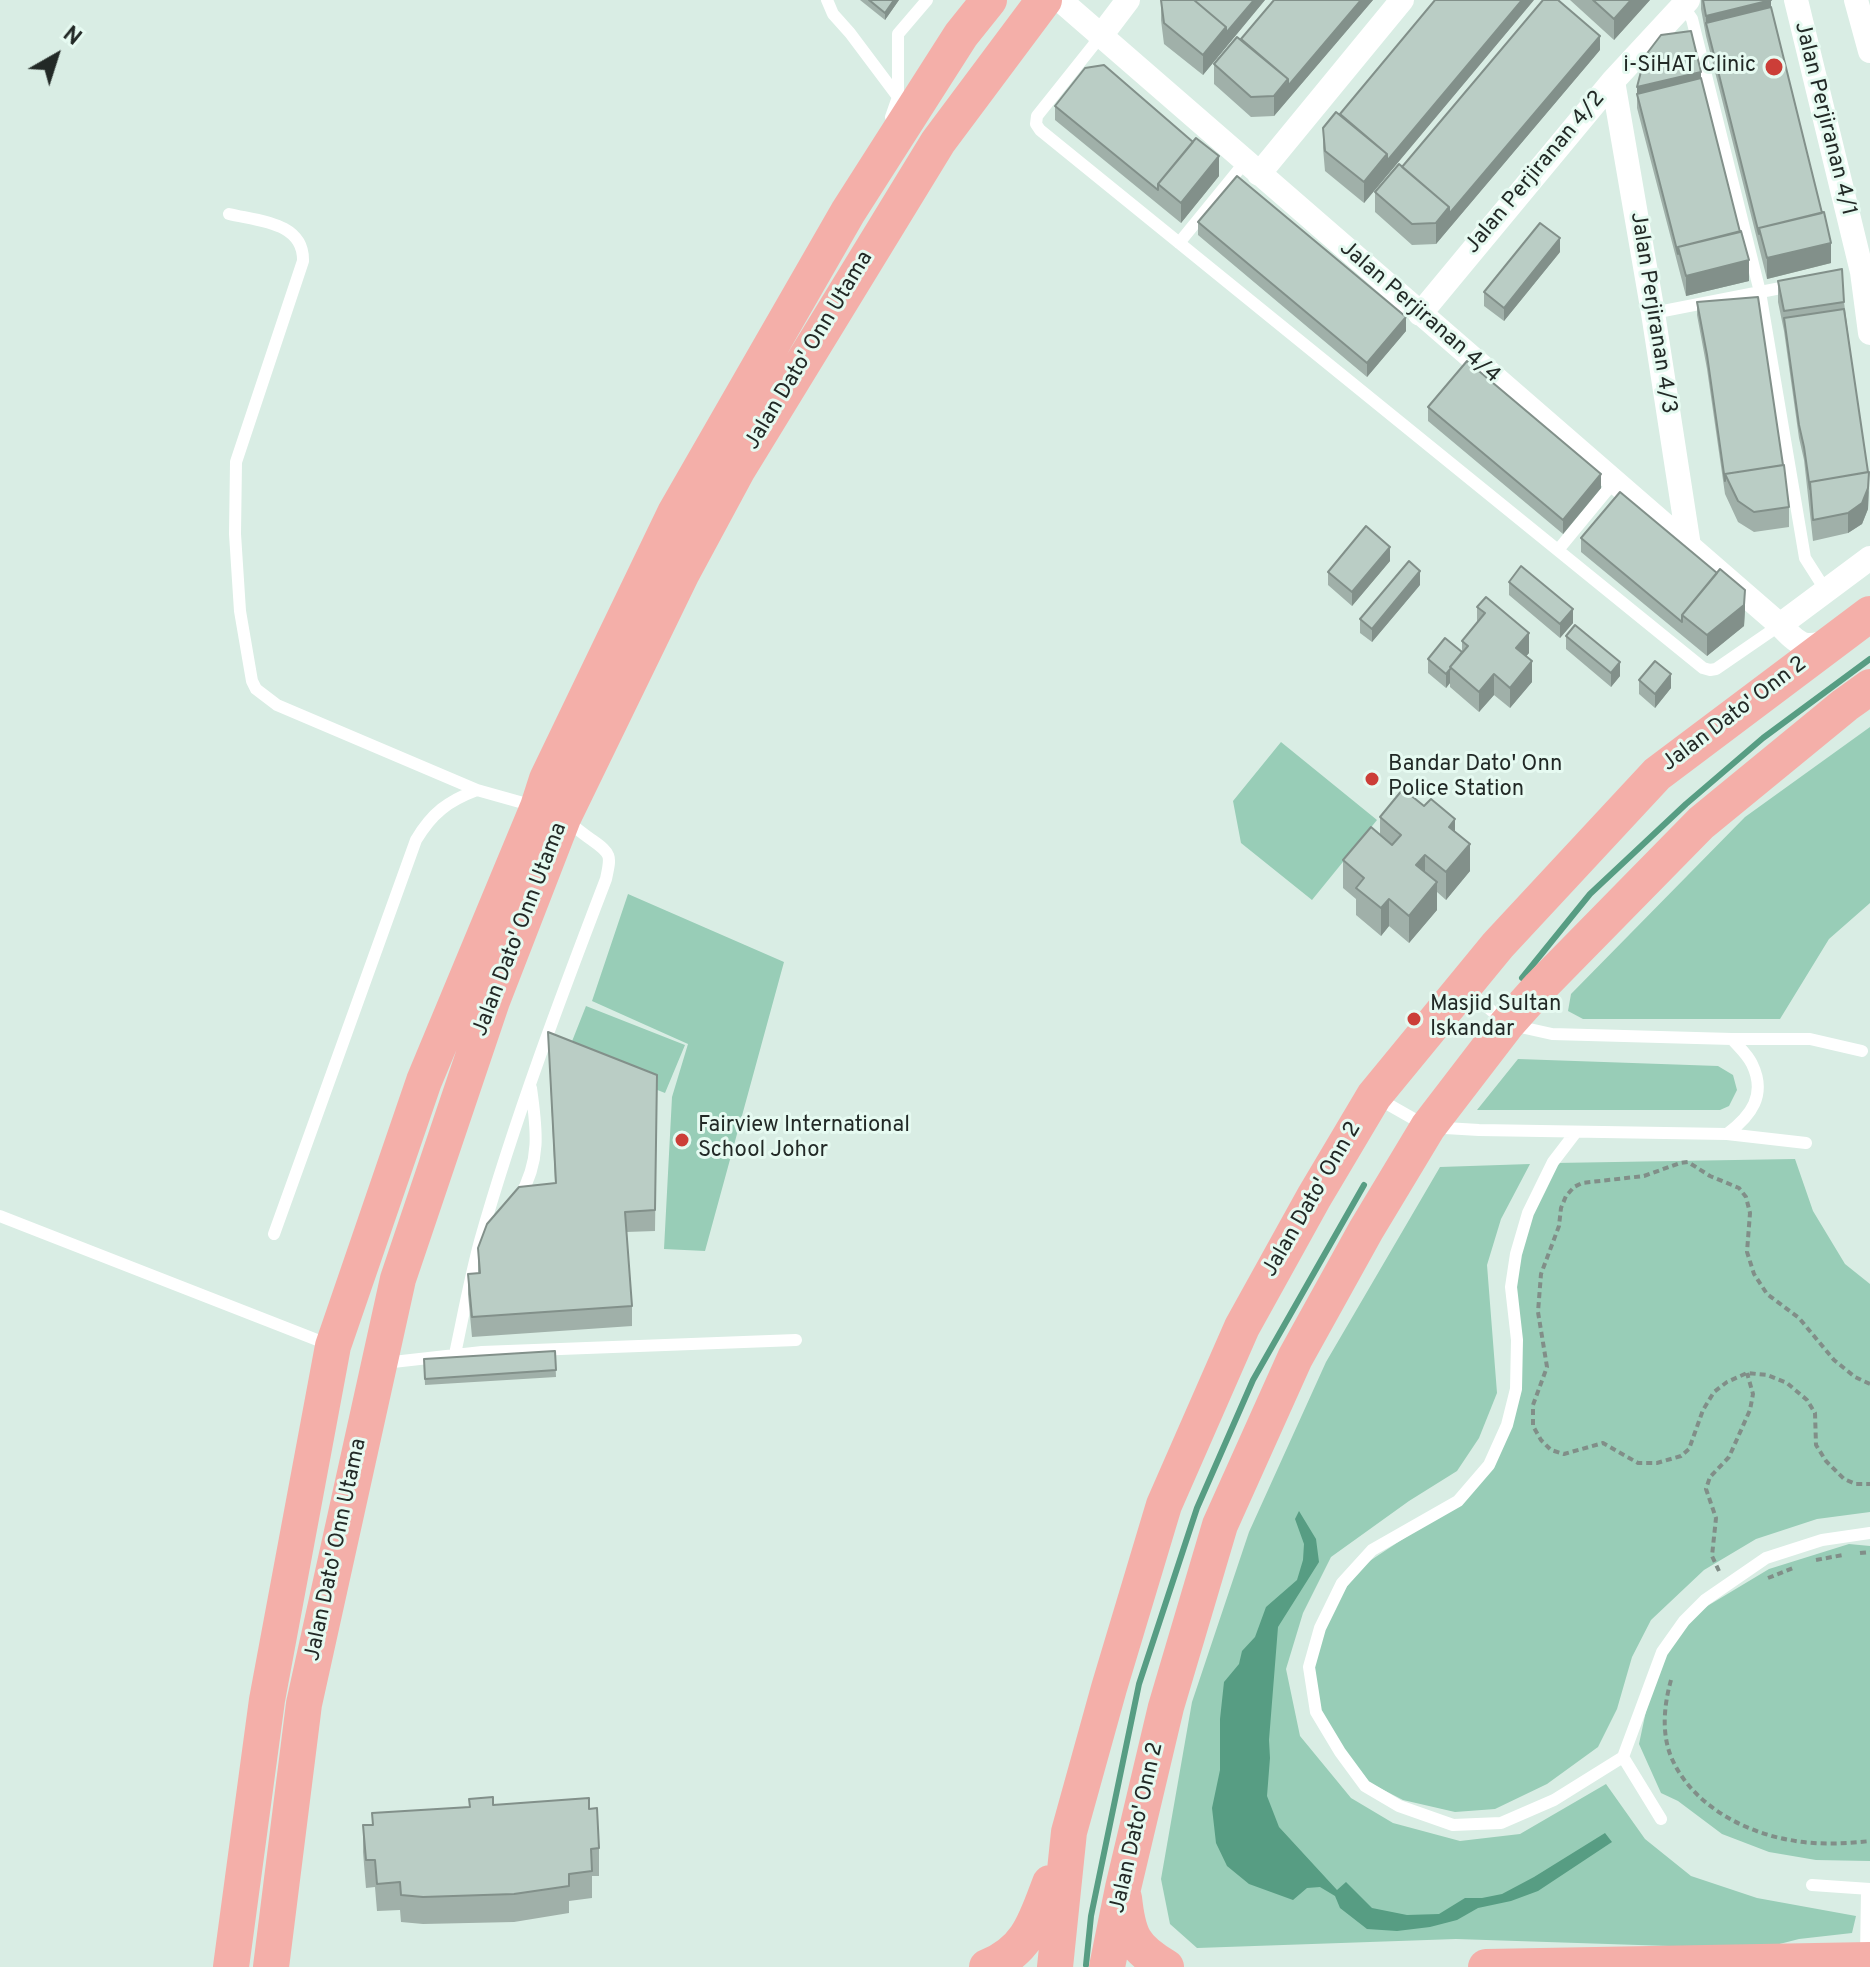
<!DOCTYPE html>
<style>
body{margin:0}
#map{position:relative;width:1870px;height:1967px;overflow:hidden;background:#d9ede4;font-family:Overpass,sans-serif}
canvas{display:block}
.north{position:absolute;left:16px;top:16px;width:80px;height:80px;-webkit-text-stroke:6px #e6faf1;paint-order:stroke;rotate:39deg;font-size:22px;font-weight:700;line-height:32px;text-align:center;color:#222926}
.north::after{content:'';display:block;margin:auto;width:28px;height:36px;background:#222926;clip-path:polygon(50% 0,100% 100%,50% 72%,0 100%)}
</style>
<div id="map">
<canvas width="1870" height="1967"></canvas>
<div class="north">N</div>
</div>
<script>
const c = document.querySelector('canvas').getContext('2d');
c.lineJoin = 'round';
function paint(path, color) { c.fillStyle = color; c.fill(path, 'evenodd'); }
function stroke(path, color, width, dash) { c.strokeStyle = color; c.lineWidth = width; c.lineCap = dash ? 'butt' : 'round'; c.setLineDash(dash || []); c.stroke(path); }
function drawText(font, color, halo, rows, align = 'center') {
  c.font = font + ' Overpass,sans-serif'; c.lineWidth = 6; c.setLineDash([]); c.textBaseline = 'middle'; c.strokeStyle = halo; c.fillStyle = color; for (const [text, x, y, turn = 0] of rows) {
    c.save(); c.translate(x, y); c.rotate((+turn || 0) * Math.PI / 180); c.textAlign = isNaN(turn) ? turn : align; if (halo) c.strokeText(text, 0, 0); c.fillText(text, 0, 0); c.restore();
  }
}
const green = new Path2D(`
 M1870,727V903L1829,939L1780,1019H1583L1568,1011L1571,994L1745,817Z
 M1281,742L1377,820L1312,900L1241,843L1233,801Z
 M628,894L784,962L705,1251L664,1249L672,1097L688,1044L592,1001Z
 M586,1006L685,1045L665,1093L567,1054Z
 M1518,1059L1718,1066L1733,1075L1737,1090L1729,1106L1720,1110H1477Z
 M1795,1159L1813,1211L1845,1264L1870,1284V1512L1817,1519L1756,1539L1704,1570L1651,1620L1632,1657L1617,1709L1598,1747L1547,1784L1495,1809L1455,1812L1403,1800L1370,1783L1317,1716L1308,1676L1333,1605L1362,1566L1418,1529L1482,1477L1514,1394L1513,1256L1555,1163Z
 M1530,1164L1501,1219L1487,1265L1497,1393L1479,1438L1457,1471L1409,1501L1331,1557L1303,1613L1286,1669L1300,1736L1351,1798L1393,1823L1460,1841L1520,1834L1606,1784L1645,1839L1691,1876L1757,1898L1856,1916L1852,1933L1799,1939L1760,1949L1456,1939L1197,1948L1170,1924L1161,1879L1192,1702L1249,1532L1326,1362L1440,1167Z
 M1849,1544L1870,1546V1861L1816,1860L1769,1852L1722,1834L1678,1801L1661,1793L1639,1744L1649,1697L1668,1648L1699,1611L1769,1569Z`);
const water = new Path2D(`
 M1299,1511L1316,1539L1319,1562L1278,1627L1269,1740L1270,1758L1267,1796L1279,1827L1337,1890L1346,1882L1372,1908L1407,1915L1439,1914L1465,1898H1482L1502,1894L1534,1877L1605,1833L1612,1842L1538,1891L1511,1901L1478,1908L1457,1920L1430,1927L1397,1931L1367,1929L1340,1908L1335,1896L1320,1887L1307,1888L1293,1900L1249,1884L1227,1866L1216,1843L1212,1808L1220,1770V1719L1224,1682L1239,1664L1242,1651L1255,1637L1266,1607L1297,1580L1303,1560L1304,1544L1295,1519Z`);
const stream = new Path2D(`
 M1522,978L1590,894L1686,804L1763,738L1870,659
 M1086,1965L1091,1916L1139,1684L1197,1508L1253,1380L1364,1185`);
const path = new Path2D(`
 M1870,1384L1855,1377L1834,1360L1799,1318L1767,1294L1754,1274L1747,1252L1750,1213L1746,1197L1739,1188L1710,1176L1688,1162L1680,1163L1644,1176L1582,1183L1574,1187L1566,1196L1561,1208L1559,1226L1541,1274L1538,1312L1547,1367L1533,1405V1426L1541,1440L1551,1450L1564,1454L1603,1443L1638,1463H1657L1681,1456L1689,1449L1703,1410L1714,1392L1727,1382L1747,1373L1767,1375L1787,1383L1807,1400L1815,1413L1816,1445L1826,1461L1844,1479L1856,1484H1870
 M1860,1553L1870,1552
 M1816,1560L1843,1555
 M1719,1571L1712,1556L1716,1518L1706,1489L1710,1477L1729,1457L1750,1410L1753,1394L1747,1373
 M1768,1578L1793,1568
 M1671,1680C1664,1705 1661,1734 1672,1759C1692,1804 1743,1832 1790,1840C1816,1845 1844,1844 1870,1841`);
const lane = new Path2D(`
 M827,0L833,14L850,33L898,97
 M1683,6L1692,19L1760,292L1805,558L1826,591
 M1100,37L1037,116L1036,124L1040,130L1703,668L1710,670L1716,669L1780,625
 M891,117L898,97V34L927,0
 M229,214C258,221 304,222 303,261L236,462L235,534L240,611L252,681L256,689L277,705L477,790L534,806
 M1179,243L1245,162
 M1653,313L1791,286
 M1558,550L1614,482
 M1465,988L1507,1024L1552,1034L1732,1039H1810L1862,1051
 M1377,1098L1428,1127L1479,1130L1727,1134L1806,1143
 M1576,1132L1553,1162L1528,1213L1516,1254L1511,1287L1517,1340L1516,1389L1507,1425L1489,1465L1458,1501L1372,1550L1342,1583L1320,1628L1309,1667L1316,1712L1340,1752L1365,1786L1399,1806L1453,1825L1501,1823L1554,1800L1623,1757L1662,1652L1684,1621L1705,1600L1766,1558L1822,1540L1870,1533
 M1727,1134C1751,1116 1767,1095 1752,1064C1748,1055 1739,1047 1732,1039
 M519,1198C541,1161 537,1130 531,1088
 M0,1216L330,1345
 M274,1234L416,840C432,813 448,801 477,790
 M455,1354C463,1317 470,1278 480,1241C515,1118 560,999 606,879C611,856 612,854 592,840C583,834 574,826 565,820
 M384,1363L482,1352L796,1340
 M1623,1757L1661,1819
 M1812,1885L1870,1889
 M1866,1957L1867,1890`);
const street = new Path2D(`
 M1060,0L1780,625C1799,645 1805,651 1832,639
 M1796,0L1862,272L1870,333
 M1856,0L1870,51
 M1100,37L1128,0
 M1613,81L1653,313L1689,546
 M1259,174L1402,0
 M1420,314L1613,81L1688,0
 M1780,625L1870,558`);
const primary = new Path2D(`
 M1124,1898C1128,1935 1133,1948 1166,1967
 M231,1967L267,1700L333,1346L424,1081L538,807L547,779L675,513L848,212L961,35L989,0
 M271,1967L304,1704L398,1279L492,1001L563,818L682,573L738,469L938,142L1044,0
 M987,1967C1028,1951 1036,1920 1050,1883
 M1055,1967L1069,1832L1109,1688L1164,1505L1242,1327L1314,1197L1374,1096L1498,945L1657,774L1870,614
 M1107,1967L1123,1888L1166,1707L1220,1525L1295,1358L1366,1230L1428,1127L1507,1024L1540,987L1701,823L1845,705L1870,687
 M1486,1967L1870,1960`);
const wall = new Path2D(`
 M860,0H899L885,20Z
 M1161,0H1265L1203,75L1164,44L1161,20Z
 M1274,0H1373L1274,116L1251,117L1214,84V64L1241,39Z
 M1534,0L1364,203L1325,171L1323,148V128L1340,114Z
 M1570,0H1650L1614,40Z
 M1701,0H1771V7L1831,263L1767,279L1706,36L1701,9Z
 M1600,50L1436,244L1412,245L1375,212V192L1402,167Z
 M1701,78L1749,281L1686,296L1637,108V87Z
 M1055,106L1219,176L1181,223L1055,120Z
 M1198,222L1406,331L1367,377L1198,235Z
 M1560,252L1504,321L1484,306V292Z
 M1778,281L1844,302L1869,492L1868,509L1862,524L1848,533L1813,541L1804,460L1799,438L1784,331L1778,302Z
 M1697,302L1789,507V527L1754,532L1738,522L1725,494L1707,369L1697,315Z
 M1428,407L1601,488L1563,534L1428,421Z
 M1581,538L1745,610L1744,626L1707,656L1581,552Z
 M1390,561L1352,606L1328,585V572Z
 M1509,582L1573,623L1560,638L1509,595Z
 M1420,585L1372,642L1360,633V619Z
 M1477,607L1529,653L1526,656L1532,682L1510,708L1494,695L1479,712L1450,687V683L1446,688L1428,673V659L1462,652V641L1477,623Z
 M1566,636L1620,676L1611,687L1566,649Z
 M1639,680L1671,688L1655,708L1639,694Z
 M1380,817L1455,832L1470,871L1446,900L1437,892V910L1409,943L1389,926L1381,936L1356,915V899L1343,888V860L1380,834Z
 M548,1032L657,1075L655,1231L626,1232L632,1306V1326L472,1337L468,1294V1274L478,1273V1248L555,1183Z
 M555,1351L556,1377L425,1385L424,1359Z
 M469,1799L493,1805L589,1809L599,1848V1876H592V1898L569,1901V1913L514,1922L423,1924L401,1922L400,1910L377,1911L375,1887L366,1888L363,1852V1825H372L469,1807Z`);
const shadedWall = new Path2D(`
 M894,0H899L885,20V13Z
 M1254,0H1265L1203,75V55L1226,27Z
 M1361,0H1373L1274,116V96Z
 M1522,0H1534L1364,203V182Z
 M1631,0H1650L1614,40V19Z
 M1771,0V21L1706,23V16Z
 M1600,36V50L1436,244V223Z
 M1701,72V92L1637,94V87Z
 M1219,156V176L1181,223V203Z
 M1560,238V252L1504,321V308Z
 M1831,243V263L1767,279V258Z
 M1749,260V281L1686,296V276Z
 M1406,317V331L1367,377V363Z
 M1869,472L1868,509L1862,524L1848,533V513Z
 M1601,474V488L1563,534V520Z
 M1390,547V561L1352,606V592Z
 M1420,571V585L1372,642V629Z
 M1745,590V610L1744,626L1707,656V635Z
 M1573,609V623L1560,638V624Z
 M1529,633V653L1516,668V648Z
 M1532,661V682L1510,708V688Z
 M1620,662V676L1611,687V673Z
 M1450,669V683L1446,688V674Z
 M1494,674V695L1479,712V692Z
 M1671,674V688L1655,708V694Z
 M1455,819V846L1449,827Z
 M1470,844V871L1446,900V872Z
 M1425,855V882L1416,865Z
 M1437,882V910L1409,943V916Z
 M1389,899V926L1381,936V908Z`);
const building = new Path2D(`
 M869,0H894L885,13Z
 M1161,0H1194L1226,27L1203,55L1164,23Z
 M1194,0H1254L1226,33V27Z
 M1274,0H1361L1288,86V79L1241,39Z
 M1435,0H1522L1387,161V154L1340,114Z
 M1543,0H1558L1600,36L1449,214V207L1402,167Z
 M1593,0H1631L1614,19Z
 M1703,0H1771L1706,16Z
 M1771,7L1822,213L1759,228V234L1706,23Z
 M1691,31L1701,72L1637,87L1645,56L1661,35Z
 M1237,37L1288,79L1274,96L1251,97L1214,64Z
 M1104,65L1193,142L1158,184V190L1055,106L1085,68Z
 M1701,78L1740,232L1678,247V254L1637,94Z
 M1336,112L1387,154L1364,182L1325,151L1323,128Z
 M1196,138L1219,156L1181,203L1158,184Z
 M1399,164L1449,207L1436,223L1412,224L1375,192Z
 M1237,176L1406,317L1367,363L1198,222Z
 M1824,212L1831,243L1767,258L1759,228Z
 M1540,223L1560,238L1504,308L1484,292Z
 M1741,231L1749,260L1686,276L1678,247Z
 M1842,269L1844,302L1784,311L1778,281Z
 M1758,297L1783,465L1725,474V481L1707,355L1697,302Z
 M1844,309L1868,472L1810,482V489L1804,447L1799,425L1784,318Z
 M1467,361L1601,474L1563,520L1428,407Z
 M1784,465L1789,507L1754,512L1738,501L1725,474Z
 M1869,472L1868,488L1862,503L1848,513L1813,520L1810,482Z
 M1620,492L1717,573L1682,615V622L1581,538Z
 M1366,526L1390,547L1352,592L1328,572Z
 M1409,561L1420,571L1372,629L1360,619Z
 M1521,566L1573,609L1560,624L1509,582Z
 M1720,569L1745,590L1744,605L1707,635L1682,615Z
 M1486,597L1529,633L1516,648L1532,661L1510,688L1494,674L1479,692L1450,667L1468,646L1462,641L1485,613L1477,607Z
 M1575,625L1620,662L1611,673L1566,636Z
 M1445,638L1462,652L1450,667L1451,668L1446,674L1428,659Z
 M1655,661L1671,674L1655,694L1639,680Z
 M1403,789L1424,806L1431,799L1455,819L1449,827L1470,844L1446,872L1425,855L1416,865L1437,882L1409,916L1389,899L1381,908L1356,888L1364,878L1343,860L1371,827L1392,845L1401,835L1380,817Z
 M548,1032L657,1075L655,1210L625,1212L632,1306L472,1317L468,1274L480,1273L478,1248L487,1224L519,1187L556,1183Z
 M555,1351L556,1370L425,1379L424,1359Z
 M493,1797V1805L589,1798V1809L597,1808L599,1848L591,1849L592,1871L569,1874V1886L514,1894L423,1897L401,1895L400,1882L377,1884L375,1860H366L363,1825H373L372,1813L470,1807L469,1799Z`);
const markers = [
 [1774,67,10,"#cc3e38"],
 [1372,779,8,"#cc3e38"],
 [1414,1019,8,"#cc3e38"],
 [682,1140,8,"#cc3e38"]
];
const poiNames = [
 ["i-SiHAT Clinic",1756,67,"right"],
 ["Bandar Dato' Onn",1388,766],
 ["Police Station",1388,791],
 ["Masjid Sultan",1430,1006],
 ["Iskandar",1430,1031],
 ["Fairview International",698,1127],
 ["School Johor",698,1152]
];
const streetNames = [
 ["Jalan Perjiranan 4/1",1824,119,76],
 ["Jalan Perjiranan 4/2",1536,173,-50],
 ["Jalan Perjiranan 4/4",1419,313,41],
 ["Jalan Perjiranan 4/3",1652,313,81],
 ["Jalan Dato' Onn Utama",810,351,-59],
 ["Jalan Dato' Onn 2",1735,715,-37],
 ["Jalan Dato' Onn Utama",521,930,-69],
 ["Jalan Dato' Onn 2",1313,1200,-60],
 ["Jalan Dato' Onn Utama",337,1550,-78],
 ["Jalan Dato' Onn 2",1138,1828,-77]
];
paint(green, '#98cdb7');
paint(water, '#579d83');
stroke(stream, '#579d83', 6);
stroke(path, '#818e88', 4, [6, 4]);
stroke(lane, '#fff', 12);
stroke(street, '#fff', 24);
stroke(primary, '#f4afa9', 36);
paint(wall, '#a0b0a9');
paint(shadedWall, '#82908a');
paint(building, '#bacdc5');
stroke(building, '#82908a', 2);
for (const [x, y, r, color] of markers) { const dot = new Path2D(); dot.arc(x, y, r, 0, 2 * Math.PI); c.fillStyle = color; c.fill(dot); stroke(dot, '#e6faf1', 3); }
drawText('22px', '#222926', '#e6faf1', poiNames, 'left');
drawText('22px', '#222926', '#e6faf1', streetNames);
</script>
